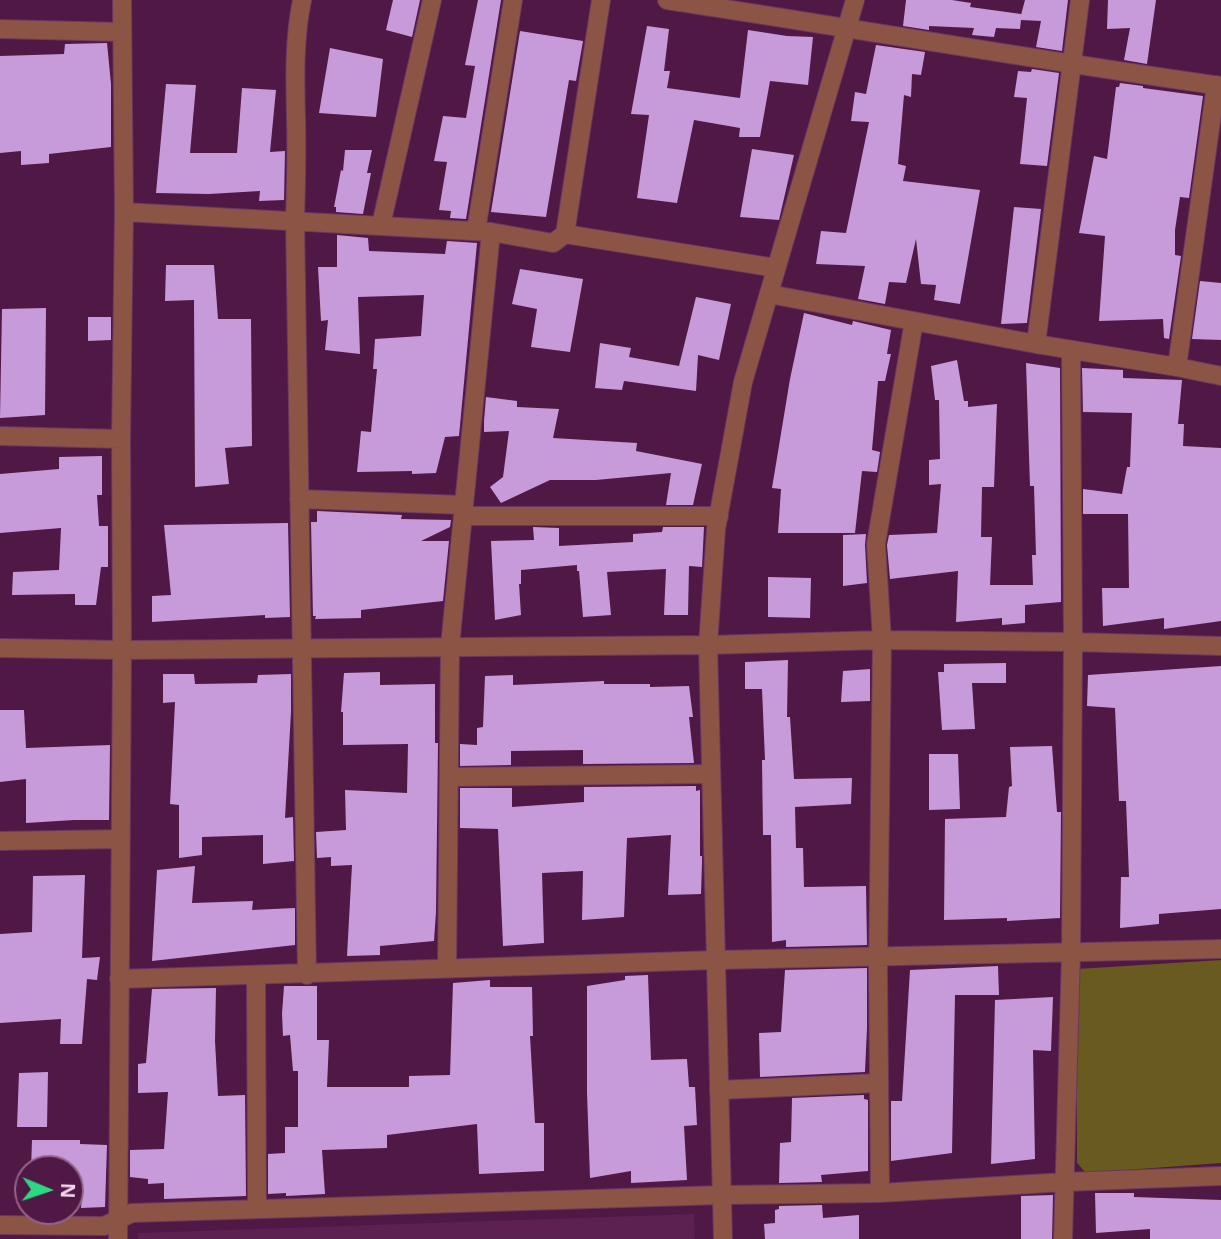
<!DOCTYPE html>
<style>
body{margin:0}
#map{position:relative;width:1221px;height:1239px;overflow:hidden;background:#4f1845;font-family:"Open Sans",sans-serif}
canvas{display:block}
.north{position:absolute;left:14px;top:1155px;width:70px;height:70px;box-sizing:border-box;background:#4f1845;border:2px solid #93648a;border-radius:50%;rotate:92deg;font-size:19px;font-weight:700;line-height:28px;text-align:center;color:#fad7f1}
.north::after{content:'';display:block;margin:auto;width:24px;height:32px;background:#2dd883;clip-path:polygon(50% 0,100% 100%,50% 72%,0 100%)}
</style>
<div id="map">
<canvas width="1221" height="1239"></canvas>
<div class="north">N</div>
</div>
<script>
const c = document.querySelector('canvas').getContext('2d');
c.lineJoin = 'round';
function paint(path, color) { c.fillStyle = color; c.fill(path, 'evenodd'); }
function stroke(path, color, width, dash) { c.strokeStyle = color; c.lineWidth = width; c.lineCap = dash ? 'butt' : 'round'; c.setLineDash(dash || []); c.stroke(path); }
const built = new Path2D(`
 M694,1214L695,1239H138V1233Z`);
const green = new Path2D(`
 M1221,960V1163L1086,1173L1077,1163V969Z`);
const building = new Path2D(`
 M393,0H420L412,37L386,30Z
 M478,0H501L466,219L450,218L451,211L439,210L447,162L434,161L443,116L466,118L475,66L465,65Z
 M906,0H952L971,3L970,7L1021,14V15L1025,0H1068L1062,51L1036,47L1041,21L1021,20L1020,29L996,28L994,37L972,35L974,28L929,26V30L903,26Z
 M1108,0H1156L1147,64L1124,60L1130,28L1107,29Z
 M647,26L669,29L664,71H670L667,88L740,98L748,30L787,36L813,37L808,85L770,81L760,137H739L740,128L694,120L677,203L637,198L649,115L631,114Z
 M520,31L583,41L576,81L569,80L546,217L491,212Z
 M107,43L111,84V147L49,154V163L21,165V151L0,153V56L64,54L65,44Z
 M876,45L925,52L921,75L912,74L911,97L904,95L898,164L906,166L903,181L980,190L960,304L934,300L936,285L921,284L916,239L906,283L889,282L885,304L858,299L865,266L816,264L821,231L846,233L869,122L851,121L855,92L866,94Z
 M330,48L383,59L376,117L319,113Z
 M1032,69L1059,73L1047,166L1020,164L1027,98L1014,97L1018,71L1031,72Z
 M1120,83L1143,86V88L1203,96L1189,198L1180,197L1175,230V255L1181,256L1169,339L1164,338L1163,319L1099,321L1105,236L1079,233L1094,156L1107,159L1116,87H1119Z
 M166,84L196,85L190,153H237L242,88L276,90L270,152L285,151L284,200L259,201L260,191L209,194L156,193Z
 M752,149L794,155L779,220L740,217Z
 M345,150H372L367,173H371L363,214L336,212V207H334L341,170L343,171Z
 M1014,207L1041,209L1027,323L1001,324Z
 M337,235L368,238L369,251L445,254L447,241L477,243L459,436L445,437L436,473L412,474V471L357,472L361,431L371,432L377,369H373L375,339L421,336L424,295L358,297L360,354L325,350L328,320L321,321L318,267H337Z
 M166,265H214L218,319H251L252,446L225,448L229,484L195,487L194,300L165,301Z
 M520,269L583,279L570,352L531,347L537,309L512,304Z
 M1200,281L1221,283V340L1192,339Z
 M696,297L731,304L719,360L698,355L696,391L624,381L622,390L595,388L600,343L631,348L629,357L679,366Z
 M46,308L45,415L0,418L2,309Z
 M804,313L852,325L853,321L891,330L887,354H891L885,381H878L872,450L880,452L877,472L862,471L855,533H778L781,489L772,488L790,379Z
 M88,317H111V340L88,341Z
 M957,360L964,401H968V407L997,404L994,487H982L981,537H992L990,585H1033L1032,555H1036L1034,486H1030L1026,363L1060,368L1061,602L1025,605V623L1002,625V618L956,622L958,571L890,579L887,545L889,535L937,533L941,484L929,485V460L940,459L939,400H935L931,366Z
 M1082,368L1123,370V378L1182,380L1178,424H1184L1183,446L1221,448V621L1164,629V618L1103,626L1102,588H1129L1128,514H1083V489L1122,494L1127,467H1130L1132,413L1083,412Z
 M486,397L517,401V407L559,409L553,438L637,443L636,451L702,464L693,505H666L671,473L596,480H550L501,503L490,487L503,477L509,431L484,432V421Z
 M102,456V495H97L99,526H108V567H101L96,605H75V594L12,595L13,572L59,570L61,528L0,533V474L59,469V457Z
 M317,511L402,515L401,519L451,520L450,527L421,541H449L443,601L361,610V618L315,619L316,616H313L311,522H317Z
 M288,523L290,617L265,618V615L152,622V596L171,595L164,525Z
 M533,527L559,528V546L633,542V534L662,532L663,527H704L702,567L689,566L688,615H664L666,569L607,572L611,615L583,617L579,571H577V565L521,570V584H519L521,615L495,620L491,541L534,540Z
 M866,534L865,545L867,583L843,586V535Z
 M768,577L811,578L810,618L768,617Z
 M788,660L787,717H790L794,779L852,778L851,804L795,807L796,848H803L804,887L866,886L867,945L786,947V940L772,942L771,835H763L762,760H765L762,689H745V662Z
 M1006,663V683H972L975,729L942,730L938,672H944V664Z
 M1221,666V909L1159,914V924L1120,928L1121,877H1129L1126,801H1119L1115,708L1087,706L1088,675Z
 M870,669V701L841,702L843,671Z
 M380,672V685L435,684V743H438L436,912L434,941L380,946V955L347,956L352,865L331,866V857L317,858L316,832L346,830L345,790L407,793L408,744L343,745V712H341L344,673Z
 M163,674H194L195,684L257,683L258,675L291,674V712L285,818L293,817L294,861L263,864V835L202,837V855L179,858V805L170,804L175,702L163,703Z
 M513,675V685L604,681V684H650V687L689,686L693,717H689L694,763L583,764V750L511,751V765L460,766V744L477,745V728L483,727L485,676Z
 M0,710H24L26,748L110,745L109,820H74L26,823V779L0,782Z
 M1052,746L1057,812H1061L1060,918L1007,921V918L944,920L945,819L1006,817L1009,787L1012,786L1010,747Z
 M929,754H958L960,809L929,810Z
 M696,786V791L700,790V856H702V862L701,894L668,895L671,835L627,838L624,917L582,920L583,871L542,873L544,943L503,946L498,829L460,828V788H512V807L584,802V787Z
 M195,866L192,903L253,901L252,910L295,908V945L152,961L157,870Z
 M85,875L82,958L100,957L97,980L87,979L82,1044H60L61,1019L0,1023V934L32,932L33,876Z
 M998,966L999,995H955L952,1153L891,1161V1101H902L910,970Z
 M867,968V1028L865,1072L760,1077L759,1033L781,1032L785,970Z
 M648,975L651,1060L687,1059L689,1087H695L697,1125L684,1126L687,1180L631,1183V1171L590,1178L587,1093V986L625,980V976Z
 M490,980V987H532L533,1036H530L535,1123H544V1171L479,1174L477,1124L387,1135V1148L322,1150L325,1194L286,1196V1193L268,1194V1154L285,1153V1127H298V1071H293L290,1035L283,1036L282,1014L284,986H317V1040H329L327,1087H409V1076L450,1075L453,983Z
 M216,988L215,1041L218,1096L245,1095L246,1196L164,1199V1183L148,1184V1179L130,1177V1150L164,1149L168,1092L138,1093V1064L146,1063L152,989Z
 M1053,997L1051,1051L1033,1050L1035,1159L991,1164L995,1000Z
 M48,1072L47,1127H17L19,1073Z
 M864,1095V1099L868,1100V1171L821,1175L822,1182L779,1183L780,1143L791,1142L792,1098Z
 M32,1140H80V1144L107,1145L105,1207L81,1208L82,1194H70V1169H31Z
 M1095,1193H1134V1197L1221,1200V1239H1150V1229L1096,1233Z
 M1053,1195L1052,1239H1021V1196Z
 M822,1205L823,1218L859,1215V1239H765L764,1224L775,1223V1210L779,1209V1206Z`);
const minor = new Path2D(`
 M302,0C294,39 295,78 296,118C297,152 296,186 295,221L307,975
 M667,0C852,28 1036,60 1221,86
 M0,29L121,32
 M124,212L491,232L553,243L565,234L776,268
 M381,225L432,0
 M476,231L513,0
 M565,234L601,0
 M769,294L1036,344L1177,367L1221,376
 M1036,344L1080,0
 M1177,367L1216,85
 M0,436L121,439
 M299,499L464,505
 M463,516H719
 M708,645L882,640L1073,642L1071,350
 M449,777L711,774
 M0,841L121,839
 M447,968L450,646L491,232
 M256,976L257,1209
 M119,979C319,974 518,965 717,960C885,955 1053,954 1221,949
 M719,1090L879,1083
 M880,1193L878,969L882,640L876,544L914,321
 M0,1225L104,1226L132,1213L722,1195L880,1193L1065,1182L1221,1176
 M118,1239L122,650L121,439L124,212L122,0
 M1063,1239L1071,953L1073,642L1221,646`);
const tertiary = new Path2D(`
 M0,648L122,650L708,645
 M723,1239L708,645L716,529L743,382L855,0`);
paint(built, '#5c2051');
paint(green, '#695a1f');
paint(building, '#c79bda');
stroke(minor, '#6a3761', 20);
stroke(tertiary, '#6a3761', 20);
stroke(minor, '#8c5445', 18);
stroke(tertiary, '#8c5445', 18);
</script>
